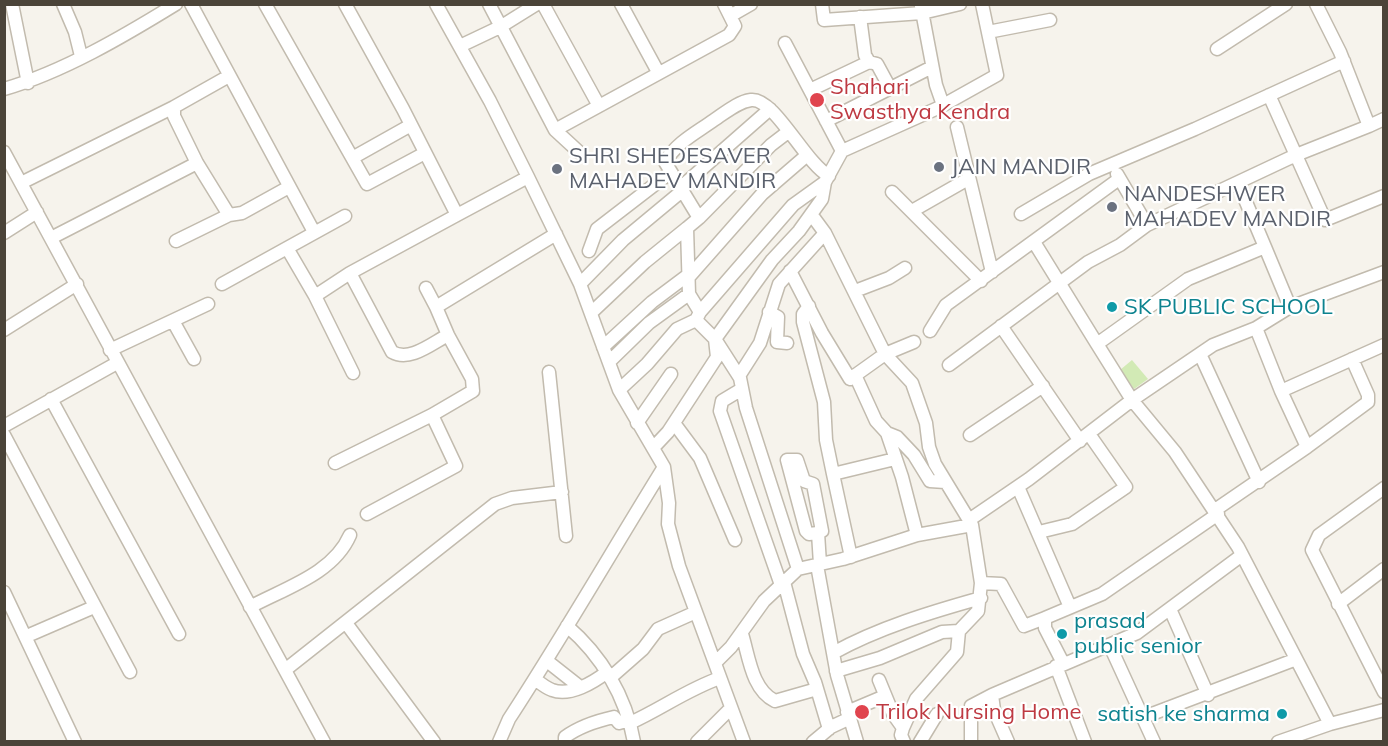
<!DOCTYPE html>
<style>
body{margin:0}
#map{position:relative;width:1388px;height:746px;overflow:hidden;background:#f6f3ec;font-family:Mulish,sans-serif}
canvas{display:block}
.frame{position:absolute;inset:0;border:6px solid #4b4439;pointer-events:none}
</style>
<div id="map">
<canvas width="1388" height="746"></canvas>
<div class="frame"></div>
</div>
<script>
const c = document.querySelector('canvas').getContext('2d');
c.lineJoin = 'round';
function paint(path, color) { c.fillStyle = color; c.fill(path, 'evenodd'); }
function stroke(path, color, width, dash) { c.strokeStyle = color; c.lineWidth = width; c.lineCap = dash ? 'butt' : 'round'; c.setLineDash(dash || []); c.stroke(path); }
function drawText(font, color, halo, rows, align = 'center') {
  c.font = font + ' Mulish,sans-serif'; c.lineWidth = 4.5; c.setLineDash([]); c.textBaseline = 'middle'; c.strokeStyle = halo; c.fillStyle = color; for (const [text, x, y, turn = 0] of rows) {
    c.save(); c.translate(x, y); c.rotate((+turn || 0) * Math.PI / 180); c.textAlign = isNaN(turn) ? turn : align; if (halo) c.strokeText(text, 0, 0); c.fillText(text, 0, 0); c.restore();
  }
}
const green = new Path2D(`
 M1132,360L1148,379L1134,389L1120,370Z`);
const minor = new Path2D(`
 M12,4L28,83
 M63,4L75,32L81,56
 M191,4L314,232
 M265,4L367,184L425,153
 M345,4L403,109L457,215L528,177
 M436,4L490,101L528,177L580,284L619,390L664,467L669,503L668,524L679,566L744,742
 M489,4L555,130L580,153
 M543,4L599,106L555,130
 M621,4L658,72
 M822,4L824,20L922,13L960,4
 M1316,4L1340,52L1369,126L1384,119
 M921,6L936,85L943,105
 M730,16L751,4
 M860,17L865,55L869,62L877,64L890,88
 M988,32L1050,20
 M785,43L842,151
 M460,46L500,27L537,4
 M1217,49L1286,4
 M229,76L174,107V116L197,163L229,215L242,213L289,187
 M4,89C63,72 124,36 176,4
 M810,90L869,62
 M1269,95L1325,220L1384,196
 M599,106L729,35L735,26L724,4
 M826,121L932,67
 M957,127L992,272
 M4,152L324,742
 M354,157L411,125
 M1117,174L1147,225
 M21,183L174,107
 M680,188L770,109
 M892,192L981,281
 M912,211L968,179
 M811,214L825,233L885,354L912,383L926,423L929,447L935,464L972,525L981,583L978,611L959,631L957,652L916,699L903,728L901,735L904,742
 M1021,214L1089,174L1195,129L1344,61
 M699,218L771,145L788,132
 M4,233L37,212
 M51,238L197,163
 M176,241L229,215
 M1034,242L1097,344L1188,279L1265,247L1238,183
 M1265,247L1290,307
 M589,251L597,229L671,172
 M790,271L822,333L850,379L885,354L914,342
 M350,273L392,352C410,362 431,344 448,335
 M688,278L762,194L806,156
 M222,284L287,248
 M580,284L623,240L682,191
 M426,288L436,307
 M855,291L889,278L905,268
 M315,296L287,248L345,216
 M809,306L803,314V322L824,402L826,440L833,474
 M700,312L793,205L825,182
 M769,312L778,317L777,342L787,343
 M591,313L645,262L687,228
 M173,321L194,359
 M1001,326L1080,441
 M1256,328L1281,391L1384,345
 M4,330L77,284
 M930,331L946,305L1119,179
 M1097,344L1132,400L1175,452L1238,547L1330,724L1384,710
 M603,347L652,302L688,275
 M110,350L208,304
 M1200,354L1259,482
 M609,362L649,323L689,294
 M949,365L1088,262L1120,245L1147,225L1296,155L1369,126
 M549,372L566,536
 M353,373L315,296L350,273L457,215
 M855,375L876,421L887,433L897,437L914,455L930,481L945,482
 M739,376L760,343L779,284L825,233
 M742,389L722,401L720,411L781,585
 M619,390L647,364L677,329L696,320
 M1281,391L1307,447L1368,402V395L1352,359
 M51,399L179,634
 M637,423L671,374
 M674,423L700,458L735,540
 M4,426L117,363
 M887,433L902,477L917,535
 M4,435L130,672
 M970,435L1043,386
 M653,448L668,432L717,357L715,339L772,260L799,231L822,199L825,182L842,151L938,108L997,75L982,4
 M335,463L432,415L473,391L472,379L448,335L436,307L556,234
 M1018,487L1070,607
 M1384,488L1319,535L1312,550L1384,692
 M1215,510L1307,447
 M367,514L456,466L432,415
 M969,520L1029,479L1132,400L1213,345L1256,328L1290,307L1384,272
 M1039,532L1072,524L1126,487L1089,434
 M818,533L809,534L806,531L787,460H797L804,481L813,484L822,531L818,533L820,564
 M851,557L833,474L895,459
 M817,565L837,675L857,742
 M798,569L746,408L740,378L715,339L696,320L700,312L689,294L687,228L699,218L665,162C677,142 696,133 714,120C725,113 737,102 751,100C774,97 805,163 829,176
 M784,582L803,654L815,682L829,729
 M981,583L1001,584L1024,626L1045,618
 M4,592L75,742
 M1338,604L1384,569
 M250,607C285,588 333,574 350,535
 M1170,609L1208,695
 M346,623L434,742
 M567,626C601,655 626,696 634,742
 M742,634C749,657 752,690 775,701L817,689
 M27,636L94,607
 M1110,646L1154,742
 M833,653C878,628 931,612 981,598
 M547,661L580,687
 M716,662L731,647L764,601L798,569L843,559L917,535L972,525
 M1063,663L1045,628V618L1102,594L1218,514
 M1056,666L1085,742
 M285,670L495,504L512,498L562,492
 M836,671L880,658L942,632L959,631
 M610,678L643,649L658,629L696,612
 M535,679C540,683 546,688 552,690C570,697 594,682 607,672
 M879,680L893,714L903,728
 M847,712L885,696
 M1144,717L1294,660
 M630,723C661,709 688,689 720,678
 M499,742L509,719C563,636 612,551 664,467
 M565,742V737C580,726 596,721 614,717L619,723L629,720
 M697,742L731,708
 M813,742L831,727L848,719
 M920,742L937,714
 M971,742V706L992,695
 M1008,742L994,710L992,695L1137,633L1242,555
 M1278,742L1330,724`);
const markers = [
 [817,100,8,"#e0444e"],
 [939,167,6,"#6b7280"],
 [557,169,6,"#6b7280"],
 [1112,207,6,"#6b7280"],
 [1112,307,6,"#0f9aa8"],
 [1062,634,6,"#0f9aa8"],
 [862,712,8,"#e0444e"],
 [1282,714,6,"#0f9aa8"]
];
const healthNames = [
 ["Shahari",830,87],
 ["Swasthya Kendra",830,112],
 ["Trilok Nursing Home",876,712]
];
const worshipNames = [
 ["SHRI SHEDESAVER",569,156],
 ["MAHADEV MANDIR",569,181],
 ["JAIN MANDIR",951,167],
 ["NANDESHWER",1124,194],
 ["MAHADEV MANDIR",1124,219]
];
const cultureNames = [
 ["SK PUBLIC SCHOOL",1124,307],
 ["prasad",1074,621],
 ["public senior",1074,646],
 ["satish ke sharma",1270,714,"right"]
];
paint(green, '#d2eab5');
stroke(minor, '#c2bbae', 15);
stroke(minor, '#fff', 12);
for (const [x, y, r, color] of markers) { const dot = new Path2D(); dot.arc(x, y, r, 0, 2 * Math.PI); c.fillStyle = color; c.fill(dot); stroke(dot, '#fff', 2); }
drawText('22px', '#be3a42', '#fff', healthNames, 'left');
drawText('22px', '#5b616d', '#fff', worshipNames, 'left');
drawText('22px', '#0d838f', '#fff', cultureNames, 'left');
</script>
